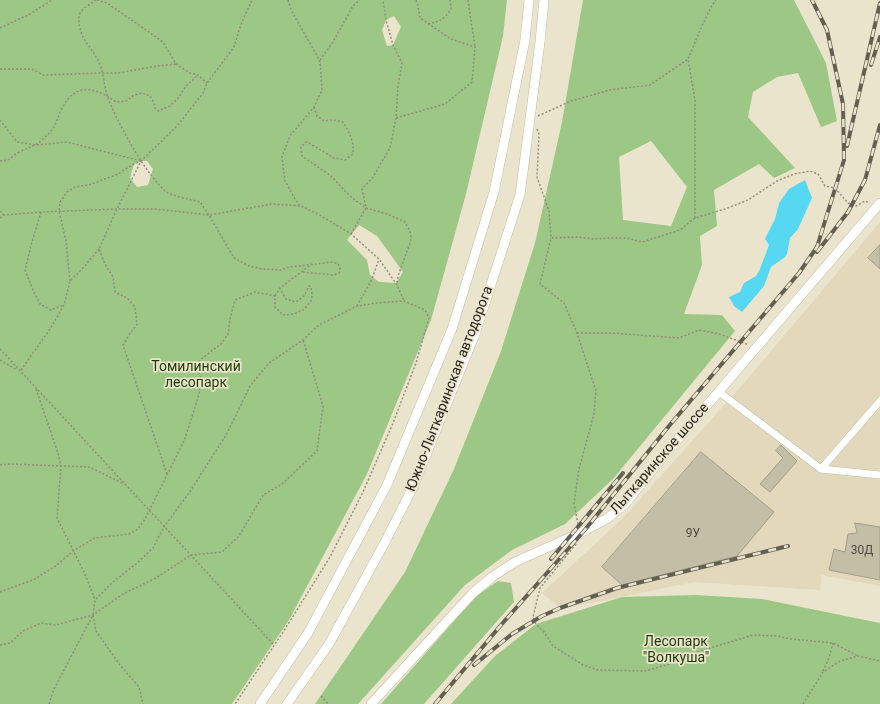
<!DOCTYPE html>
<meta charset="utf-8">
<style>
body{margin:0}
canvas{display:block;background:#ebe4cd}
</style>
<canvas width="880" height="704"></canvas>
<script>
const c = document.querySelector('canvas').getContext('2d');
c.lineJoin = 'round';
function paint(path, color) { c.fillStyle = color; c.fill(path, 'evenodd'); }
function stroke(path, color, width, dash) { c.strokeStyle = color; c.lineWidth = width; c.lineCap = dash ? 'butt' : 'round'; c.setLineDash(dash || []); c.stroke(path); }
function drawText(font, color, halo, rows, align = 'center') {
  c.font = font + ' Roboto,sans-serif'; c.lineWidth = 3.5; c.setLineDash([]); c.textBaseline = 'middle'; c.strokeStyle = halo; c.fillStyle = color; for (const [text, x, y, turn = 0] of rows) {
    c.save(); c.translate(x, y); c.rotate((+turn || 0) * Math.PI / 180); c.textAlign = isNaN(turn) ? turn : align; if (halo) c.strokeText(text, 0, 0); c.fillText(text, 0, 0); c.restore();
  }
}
const built = new Path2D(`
 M880,222V586L821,575L820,590L694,582L561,609L542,593L624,517L744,383Z`);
const green = new Path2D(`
 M0,0H507L503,36L466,194L431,320L367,474L289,620L232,704H0ZM394,16L401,27L393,45L387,46L382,30L386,20ZM142,161H147L153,169L148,185L137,187L130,178L134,164ZM359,225L377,236L403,272L396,283L379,282L370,275L367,260L347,240Z
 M583,0H794L826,63L837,121L821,127L798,73L777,77L753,92L748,117L795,168L774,178L759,164L714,190L717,226L700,236L702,265L684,314L722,315L735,331L613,479L565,524L512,550L465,585L358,704H315L405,572L454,469L501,351L535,243L562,122ZM651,141L687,187L671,226L623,220L619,157Z
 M498,581L511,583L514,602L424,704H381L476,596Z
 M696,595L762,599L880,623V704H451L495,656L536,624L622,597Z`);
const water = new Path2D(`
 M805,180L812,198L798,229L790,238L787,254L785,257L771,267L764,286L742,312L734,306L729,297L740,292L744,283L756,276L760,269L769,245L765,239L775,219L779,203L789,189Z`);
const building = new Path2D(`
 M880,245V269L868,258Z
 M781,445L797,461L770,492L760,484L783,458L776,451Z
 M701,452L774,512L737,556L622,585L602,567Z
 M855,523L880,527V580L829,570L834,549L845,552L848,534L857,533Z`);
const path = new Path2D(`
 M96,0C89,5 78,10 79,19C79,39 90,45 98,60C103,69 104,85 107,95C114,117 149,181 168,193C173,196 193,200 200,202L209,215L234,258L249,266L263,269L280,270L290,267L333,262L338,264L340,268L339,273L334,275L301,272
 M97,0L107,3L136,23L163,42L176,64L190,73L198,75L207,83
 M288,0L291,10L320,61L322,90L314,107L290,136L282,157L285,181L295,199L300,206
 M468,0L475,47
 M428,24C440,21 444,20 451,9L450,0
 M0,28L30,14L52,0
 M320,60L333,42L353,6L360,0
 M0,69H32L43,75L102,73H118L157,66L176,64
 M314,107L317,116L324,121L333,120L343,122C350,133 354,141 353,154L345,160L334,158L309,143L306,142L301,147L302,156L331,176L350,196L366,208L387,214L405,222L410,231L411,238L410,243L398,276L397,285
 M538,116L571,101L610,90L650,85L688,59
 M396,118L445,104L472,82L475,47L451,39L420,18L418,6L416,0
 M0,120L17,142L37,145L67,142L141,161
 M537,129L539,134L537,177L549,211L551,238
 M0,161C13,160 9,158 19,152C29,147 37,146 45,137C49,134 53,129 55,125C58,119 59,113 62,108C76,82 95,87 116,102L126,101L134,95L142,93L150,96L154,103L155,108L158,111L170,106L179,97L186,86L198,75
 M0,211L4,215
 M41,212L31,245L25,270L33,290L40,304L51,310L64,305
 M0,218L4,215L41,212L117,209H155L209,215L272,204L301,206L318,214L351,234L379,259L397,285L404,301
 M695,218V100L688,59L702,26L711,7L716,0
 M351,234L366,208L362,189L373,177L390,148L396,118L398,86L402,63L393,45L386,20L383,0
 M70,281L66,241L59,211L60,202L67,192L75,187L89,185L118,174L132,165L141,161
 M275,296L280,288L309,266
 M357,306L372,279L379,259
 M577,333H611L679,338L699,330L719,334L749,345
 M0,349L274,645
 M0,360L17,370
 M21,370L50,329L64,305L70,281L84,267L99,249
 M36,389L58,453L61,466L57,518L85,574L95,600
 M0,465L10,464L89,467L124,484
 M167,474L123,345L130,333L137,325L135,307L127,298L115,292L113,277L105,264L99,249L117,209L141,161L177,126L203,93L207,83L234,47L241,24L252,0
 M578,524L574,503L579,469L594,414L596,391L577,333L564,303L540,284L551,238L577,237L593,239L611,238H626L642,242L680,230L695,218L725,209L748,200L777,181L794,174L810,171L818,174L825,186L835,188L848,203L856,206L865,201L870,203
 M576,544L540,588L533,617L536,624L544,632L553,646L583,665L598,670L645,671L670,664L697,652L753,635L776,636L791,639L833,643L858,656
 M0,592L35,579L57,565L73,551L95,538L129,534L138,529L145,519L184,441L191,420L199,394L201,378L198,369L200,360L222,343L228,334L230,319L235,300L255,292L275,296V307L283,315L294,314L303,310L311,301L312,295L311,287L309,286L304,296L296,302L286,299L280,288
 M93,615L96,631L120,665L139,687L143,704
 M0,645L10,643L23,631L41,623L55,625L93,615L123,594L156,578L191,555L222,552L239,536L263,495L282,484L317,451L323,406L303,340
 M823,671L829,658L833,643
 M321,696L328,704
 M49,704L54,689L93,615L95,600L114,581L136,564L153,548L164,527L189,493L226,435L240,407L250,386L269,363L303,340L319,325L357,306L377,303L404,301L425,310L429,318L416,363L393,423L363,492L330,557L285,629L235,704
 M803,704L823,672L840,661L858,656L880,661`);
const minor = new Path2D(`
 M719,392L821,469L880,401
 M821,469L880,475`);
const major = new Path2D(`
 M260,704L308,633L387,485L452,329L494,192L525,40L529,0
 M287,704L329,644L384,544L413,487L475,334L520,195L540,42L544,0
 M371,704L472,594L492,577L515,562L584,531L608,518L625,504L661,459L880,203`);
const rail = new Path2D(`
 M871,65L880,37
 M847,146L880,3
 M817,252L848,212L865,180L880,125
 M551,559L623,473
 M474,665L512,634L542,616L560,608L617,588L788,546
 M435,704L501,625L584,531L669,426L799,273L817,247L844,160L843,104L827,30L812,0`);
const numberNames = [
 ["9У",693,534],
 ["30Д",862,551]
];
const parkNames = [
 ["Томилинский",196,367],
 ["лесопарк",196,383],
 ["Лесопарк",676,642],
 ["\"Волкуша\"",676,658]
];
const streetNames = [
 ["Южно-Лыткаринская автодорога",450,389,-69],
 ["Лыткаринское шоссе",660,459,-49]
];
paint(built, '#e2d8bb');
paint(green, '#9dc785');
paint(water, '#56d8f2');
paint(building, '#c5bea7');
stroke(building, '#a39d87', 1);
stroke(minor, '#c2bba4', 8);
stroke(major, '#c2bba4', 10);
stroke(path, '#918c7c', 1.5, [2, 2]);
stroke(minor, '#fff', 7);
stroke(major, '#fff', 9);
stroke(rail, '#635f53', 4);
stroke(rail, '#ebe4cd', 2.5, [8]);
drawText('12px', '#4e4a3e', null, numberNames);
drawText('14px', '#1c3a02', '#ebe4cd', parkNames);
drawText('14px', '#26231b', '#ebe4cd', streetNames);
</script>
